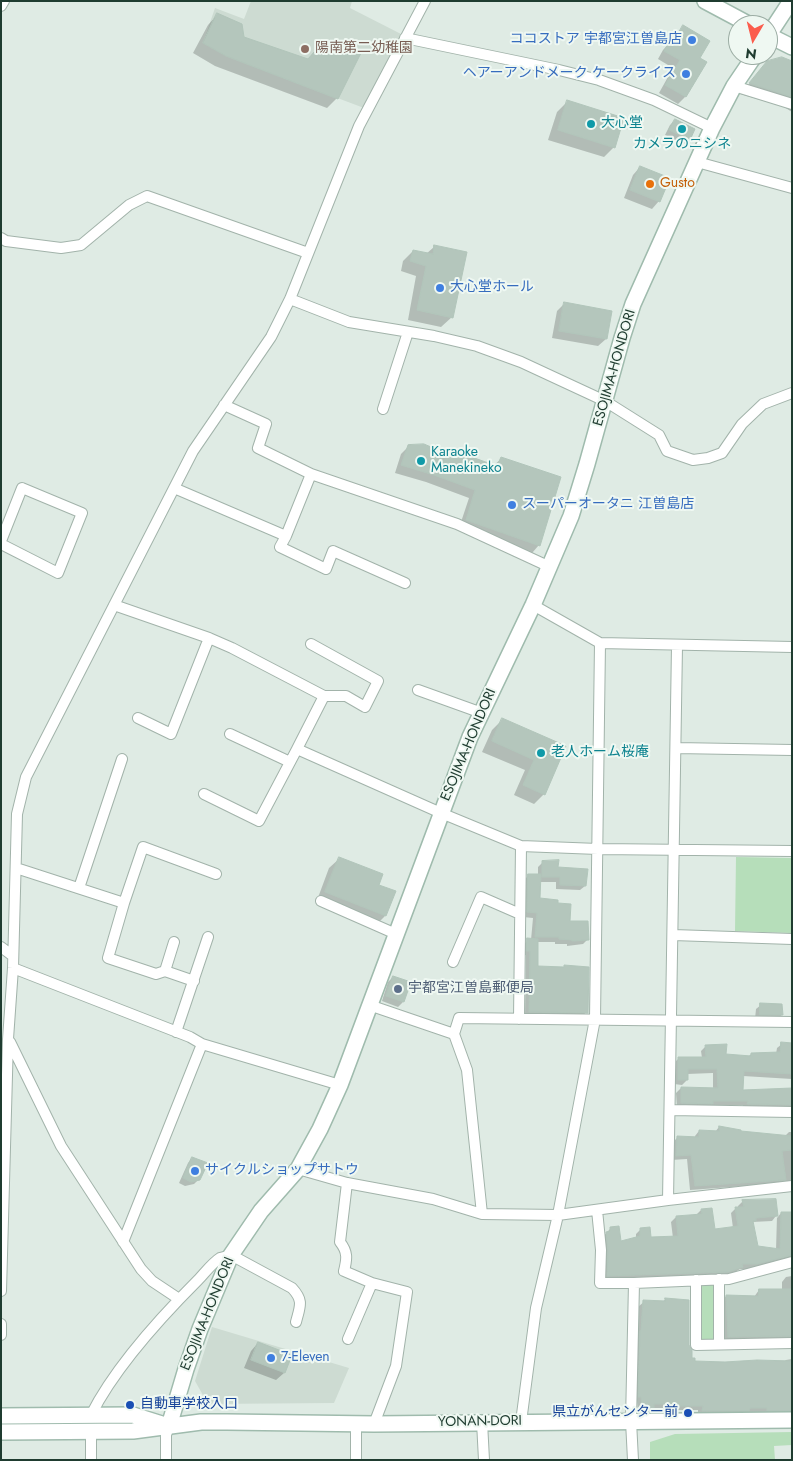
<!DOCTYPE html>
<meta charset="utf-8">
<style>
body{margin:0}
#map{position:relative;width:793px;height:1461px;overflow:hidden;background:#dfebe4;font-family:Jost,sans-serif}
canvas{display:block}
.frame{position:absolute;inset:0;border:2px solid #1f3c30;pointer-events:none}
.north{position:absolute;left:728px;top:15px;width:50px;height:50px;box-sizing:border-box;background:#eff8f2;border:1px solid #9cada4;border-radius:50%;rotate:188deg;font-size:14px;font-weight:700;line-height:20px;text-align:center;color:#1f3c30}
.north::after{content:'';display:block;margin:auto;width:18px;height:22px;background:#fb5d4d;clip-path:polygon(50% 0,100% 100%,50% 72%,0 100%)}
</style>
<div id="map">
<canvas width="793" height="1461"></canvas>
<div class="frame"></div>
<div class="north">N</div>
</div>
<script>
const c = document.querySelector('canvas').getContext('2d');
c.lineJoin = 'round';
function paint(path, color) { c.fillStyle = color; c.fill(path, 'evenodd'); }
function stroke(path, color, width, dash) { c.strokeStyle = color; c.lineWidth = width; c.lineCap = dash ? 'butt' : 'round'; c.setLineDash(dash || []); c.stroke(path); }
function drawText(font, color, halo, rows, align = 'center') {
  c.font = font + ' Jost,"Noto Sans JP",sans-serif'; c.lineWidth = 4; c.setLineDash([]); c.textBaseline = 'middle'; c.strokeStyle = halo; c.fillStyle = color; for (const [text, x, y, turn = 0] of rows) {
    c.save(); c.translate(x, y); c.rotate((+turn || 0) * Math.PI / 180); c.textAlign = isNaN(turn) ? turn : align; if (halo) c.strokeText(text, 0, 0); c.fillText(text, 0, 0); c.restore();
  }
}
const built = new Path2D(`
 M251,1H352L350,8L403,35L364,108L226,56L203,43L215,8L244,19Z
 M212,1327L349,1368L334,1403L208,1404L195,1381Z`);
const green = new Path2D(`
 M736,857L792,858V933L735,931Z
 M702,1284H714L716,1287V1338L714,1342H703L700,1339V1287Z
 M792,1432V1445L774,1446L775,1460H650V1442L675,1434Z`);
const shadow = new Path2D(`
 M218,14L243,38L337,98L327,108L215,66L193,53L208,25Z
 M684,26L698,58L705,62L685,97L678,104L659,93L673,68L658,59L663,50Z
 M768,62L792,63V112L784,107L740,94Z
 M568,101L614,147L604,157L548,140L557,112Z
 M675,120L688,139L684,144L665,135L670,125Z
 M640,167L659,201L652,209L624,198L633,175Z
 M434,247L452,317L441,327L408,320L416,276L401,271L403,261L413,251L426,254Z
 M565,303L606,339L598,346L552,338L557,311Z
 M409,446L441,459L449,450L493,466L501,459L539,545L532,553L459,528L469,498L426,482L395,473L401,454Z
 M502,720L565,747L544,794L534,804L514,795L525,770L482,752L492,730Z
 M340,858L377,885L394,892L385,916L375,926L316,903L329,868Z
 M543,862L557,868L585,886L580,890L556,889V882H539V899L588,939L583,944L567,946V944H555V942H536L537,967L586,1012L582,1017L525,1016L526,955H523V945L528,940H531L533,918L523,917L524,880L529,875L538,876V867Z
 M393,977L409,983L403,1002L398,1007L382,1001L388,982Z
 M761,1005L782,1015L777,1019H755L756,1009Z
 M782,1044L792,1045V1079L743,1076L741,1091L792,1089V1112L743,1109V1105H710L707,1108H677L676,1093L681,1088L713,1089V1073L687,1074V1080L682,1085L674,1084V1063L679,1058H702L701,1051L706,1046L725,1055L748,1057L751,1054H776L777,1048Z
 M719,1127L740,1132L785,1136L789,1132H792V1186L786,1183L690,1190L687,1159L671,1160L672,1143L677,1138H695V1136L699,1131L715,1132Z
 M192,1158L199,1179L194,1184L185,1186L179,1183L188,1163Z
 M743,1201L776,1216L772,1221L752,1222L758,1249L776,1250L777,1216V1218L781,1213H792V1259L751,1269H740L732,1274L722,1276L603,1280L602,1238L610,1229L620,1242L636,1238V1234L641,1229L650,1238H673L671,1222L676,1217L696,1215L701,1210L714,1231L733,1228L731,1213L736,1208H738V1206Z
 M792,1276V1343L724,1342L722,1301L726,1296L754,1297L759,1290H782V1282L786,1277Z
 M666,1299L688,1345L691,1359L694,1362H783L786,1360L792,1359V1417L763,1415V1412H746L743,1415H698V1410H672L671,1409L654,1408L648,1413L638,1412L637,1401H634L639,1306L644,1302H662Z
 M258,1343L290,1355L284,1373L276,1380L244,1368L251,1351Z`);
const building = new Path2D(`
 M217,13L242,24L244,37L308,59L314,52L333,46H349L361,53L338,99L226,56L203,43Z
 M683,25L710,41L700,58L707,62L686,97L665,85L680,60L664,51L670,41L673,42Z
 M782,57L792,61V97L749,83L767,61Z
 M567,100L624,118L615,148L558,130Z
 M675,119L695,129L690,140L669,130Z
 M640,166L670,178L660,202L630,190Z
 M434,245L467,252L453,318L417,310L426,266L410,261L413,250L433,254Z
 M564,302L612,311L607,339L559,331Z
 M424,444L431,447L444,461L449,449L497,466L501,457L561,477L540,546L466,520L475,490L434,475L401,465L408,445Z
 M502,718L566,746L545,795L523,785L534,760L492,741Z
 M339,857L383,874L379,885L396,891L386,916L325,892Z
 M559,860L558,867L588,869L586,886L560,885V877H542V861Z
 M528,874H541L540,898L558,900V903L571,904L570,921H588L589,940L572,941V940L559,939V937H535L537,913L527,912Z
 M527,938L538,939V966L564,967V965L589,967L588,1013L529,1012L530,951H527Z
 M393,976L411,982L404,1002L386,996Z
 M760,1003L782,1004L783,1015H760Z
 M781,1042L792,1043V1074L744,1071L743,1090L792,1088V1105L747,1104L748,1101H713V1104L681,1103V1087L718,1088L717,1069H688V1080H678V1057H706L705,1045L727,1044L726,1054L751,1056V1053L780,1052Z
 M719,1126L741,1130V1131L792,1136V1150L782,1151L786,1180L695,1186L691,1155L676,1156L677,1136L699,1137V1130L719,1131Z
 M192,1157L208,1163L200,1180L191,1182L183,1178Z
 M776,1199L778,1216L756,1218V1221H753L758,1246L780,1249L781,1212H792V1255L757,1264H742L743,1267L728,1272L607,1276L608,1250L606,1232L610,1231V1227L619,1226L621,1241L640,1236V1228L650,1227L651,1237L678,1236L676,1216L702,1214L701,1209L712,1208L715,1229L738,1226L735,1207H744L742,1200Z
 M759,1289H792V1336L728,1337L726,1295L758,1296Z
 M665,1298L689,1300V1345L692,1350V1358H695V1361L725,1362L757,1360L792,1361V1411H767V1408H750L749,1411H702L703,1406H676V1404H654V1409L642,1407L641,1397H638L640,1331H641L643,1300L665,1301Z
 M258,1342L292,1355L285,1373L251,1360Z`);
const street = new Path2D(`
 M1,6L4,1
 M405,38L559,70L599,80L654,100L712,128
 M734,86L792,104
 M697,162L792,188
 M1,238L6,241L61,248L81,245L129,205L147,196L308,253
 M290,299L349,322L434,336L477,346L521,362L605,401L659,435L667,451L693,460L708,458L722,453L742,424L763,404L792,393
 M224,405L266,424L258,448L311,474
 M383,409L408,332
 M174,488L286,536L311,474L457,524L550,567
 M286,536L280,547L326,569L333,551L405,583
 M1,541L22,488L82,513L58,573L1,544
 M114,605L209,638L232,648L324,696L297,749L441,813L521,846L598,849L792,851
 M533,605L600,643L792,647
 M311,644L378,681L365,707L346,696H324
 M418,690L482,713
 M138,718L171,734L209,638
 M230,734L290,762
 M676,748L792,750
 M204,794L259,821L297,749
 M16,868L124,903
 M79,888L122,759
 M321,901L396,934
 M673,935L792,939
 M1,947L13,956
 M453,962L481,897L520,914
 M13,968L190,1037L202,1044L340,1085
 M165,971L174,942
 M194,981L165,971L156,974L108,958L124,903L143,847L216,874
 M369,1005L454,1034
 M519,1019L521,846
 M176,1032L208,937
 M10,1042L61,1146L141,1269L152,1281L179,1299
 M670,1110L792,1112
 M298,1169L347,1183L433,1199L482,1214L558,1215L668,1200L792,1186
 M347,1183L340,1242C348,1252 347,1259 344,1271L372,1283L407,1292L396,1366L374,1424
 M668,1200L677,646
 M597,1210L601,1250L600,1283H634
 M482,1214L467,1070L454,1034L459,1018L792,1022
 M123,1242L202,1044
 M696,1280V1345L792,1343
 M1,1291L8,1039L13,968L17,814L26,777L193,451L271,337L290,299L359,126L425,1
 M1,1324V1335
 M348,1339L372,1283
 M719,1344V1279
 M91,1415C114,1369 161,1317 198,1280C204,1274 212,1263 220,1258C223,1257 228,1256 231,1255L292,1288C304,1301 300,1306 296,1322
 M482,1422L484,1460
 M521,1422L536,1308L558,1215L595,1019L600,643
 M91,1432V1460
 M166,1460V1435L169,1426
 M356,1460V1424
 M633,1460L631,1421L634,1283L729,1279L792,1262`);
const secondary = new Path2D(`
 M705,1L750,25
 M768,35L792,47
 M768,36L791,1
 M1,1416L133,1415L165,1425
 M169,1426L186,1369L200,1329L231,1255L261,1211L298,1169L320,1129L340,1085L470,737L533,605L571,516L587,464L622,338L633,304L712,128L734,86L755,55
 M1,1432L133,1431L201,1422H227L374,1424L792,1420`);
const markers = [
 [692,40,5,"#3f7fe0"],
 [305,49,5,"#8d6e63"],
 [686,74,5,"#3f7fe0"],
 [591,124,5,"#0f9aa8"],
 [682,129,5,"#0f9aa8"],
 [650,184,5,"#e8710a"],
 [440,288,5,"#3f7fe0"],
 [421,461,5,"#0f9aa8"],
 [512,505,5,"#3f7fe0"],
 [541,753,5,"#0f9aa8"],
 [398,989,5,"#5c6f8a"],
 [195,1171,5,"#3f7fe0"],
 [271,1358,5,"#3f7fe0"],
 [130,1405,5,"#1a4fb4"],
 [688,1413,5,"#1a4fb4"]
];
const shopNames = [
 ["ココストア 宇都宮江曽島店",682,40,"right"],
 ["ヘアーアンドメーク ケークライス",676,74,"right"],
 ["大心堂ホール",450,288],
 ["スーパーオータニ 江曽島店",522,505],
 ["サイクルショップサトウ",205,1171],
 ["7-Eleven",281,1358]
];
const educationNames = [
 ["陽南第二幼稚園",315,49]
];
const cultureNames = [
 ["大心堂",601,124],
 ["カメラのニシネ",682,145,"center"],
 ["Karaoke",431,453],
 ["Manekineko",431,469],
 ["老人ホーム桜庵",551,753]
];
const foodNames = [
 ["Gusto",660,184]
];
const streetNames = [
 ["ESOJIMA-HONDORI",615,368,-74],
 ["ESOJIMA-HONDORI",469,745,-67],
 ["ESOJIMA-HONDORI",208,1314,-68],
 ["YONAN-DORI",480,1422,-1]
];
const serviceNames = [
 ["宇都宮江曽島郵便局",408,989]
];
const transitNames = [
 ["自動車学校入口",140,1405],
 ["県立がんセンター前",678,1413,"right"]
];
paint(built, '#cddbd2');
paint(green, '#b6deba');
paint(shadow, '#0003');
paint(building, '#b4c6bc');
stroke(building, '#b1c5ba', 1);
stroke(street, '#a2b3aa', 12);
stroke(secondary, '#9fbbad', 18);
stroke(street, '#fff', 10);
stroke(secondary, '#fff', 15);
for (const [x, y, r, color] of markers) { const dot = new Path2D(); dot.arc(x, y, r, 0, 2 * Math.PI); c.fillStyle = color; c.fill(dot); stroke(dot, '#eff8f2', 2); }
drawText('14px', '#366cbe', '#eff8f2', shopNames, 'left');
drawText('14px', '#785e54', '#eff8f2', educationNames, 'left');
drawText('14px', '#0d838f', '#eff8f2', cultureNames, 'left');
drawText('14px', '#c56008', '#eff8f2', foodNames, 'left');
drawText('14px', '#1f3c30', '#eff8f2', streetNames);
drawText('14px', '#4e5e75', '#eff8f2', serviceNames, 'left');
drawText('14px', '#164399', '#eff8f2', transitNames, 'left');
</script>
